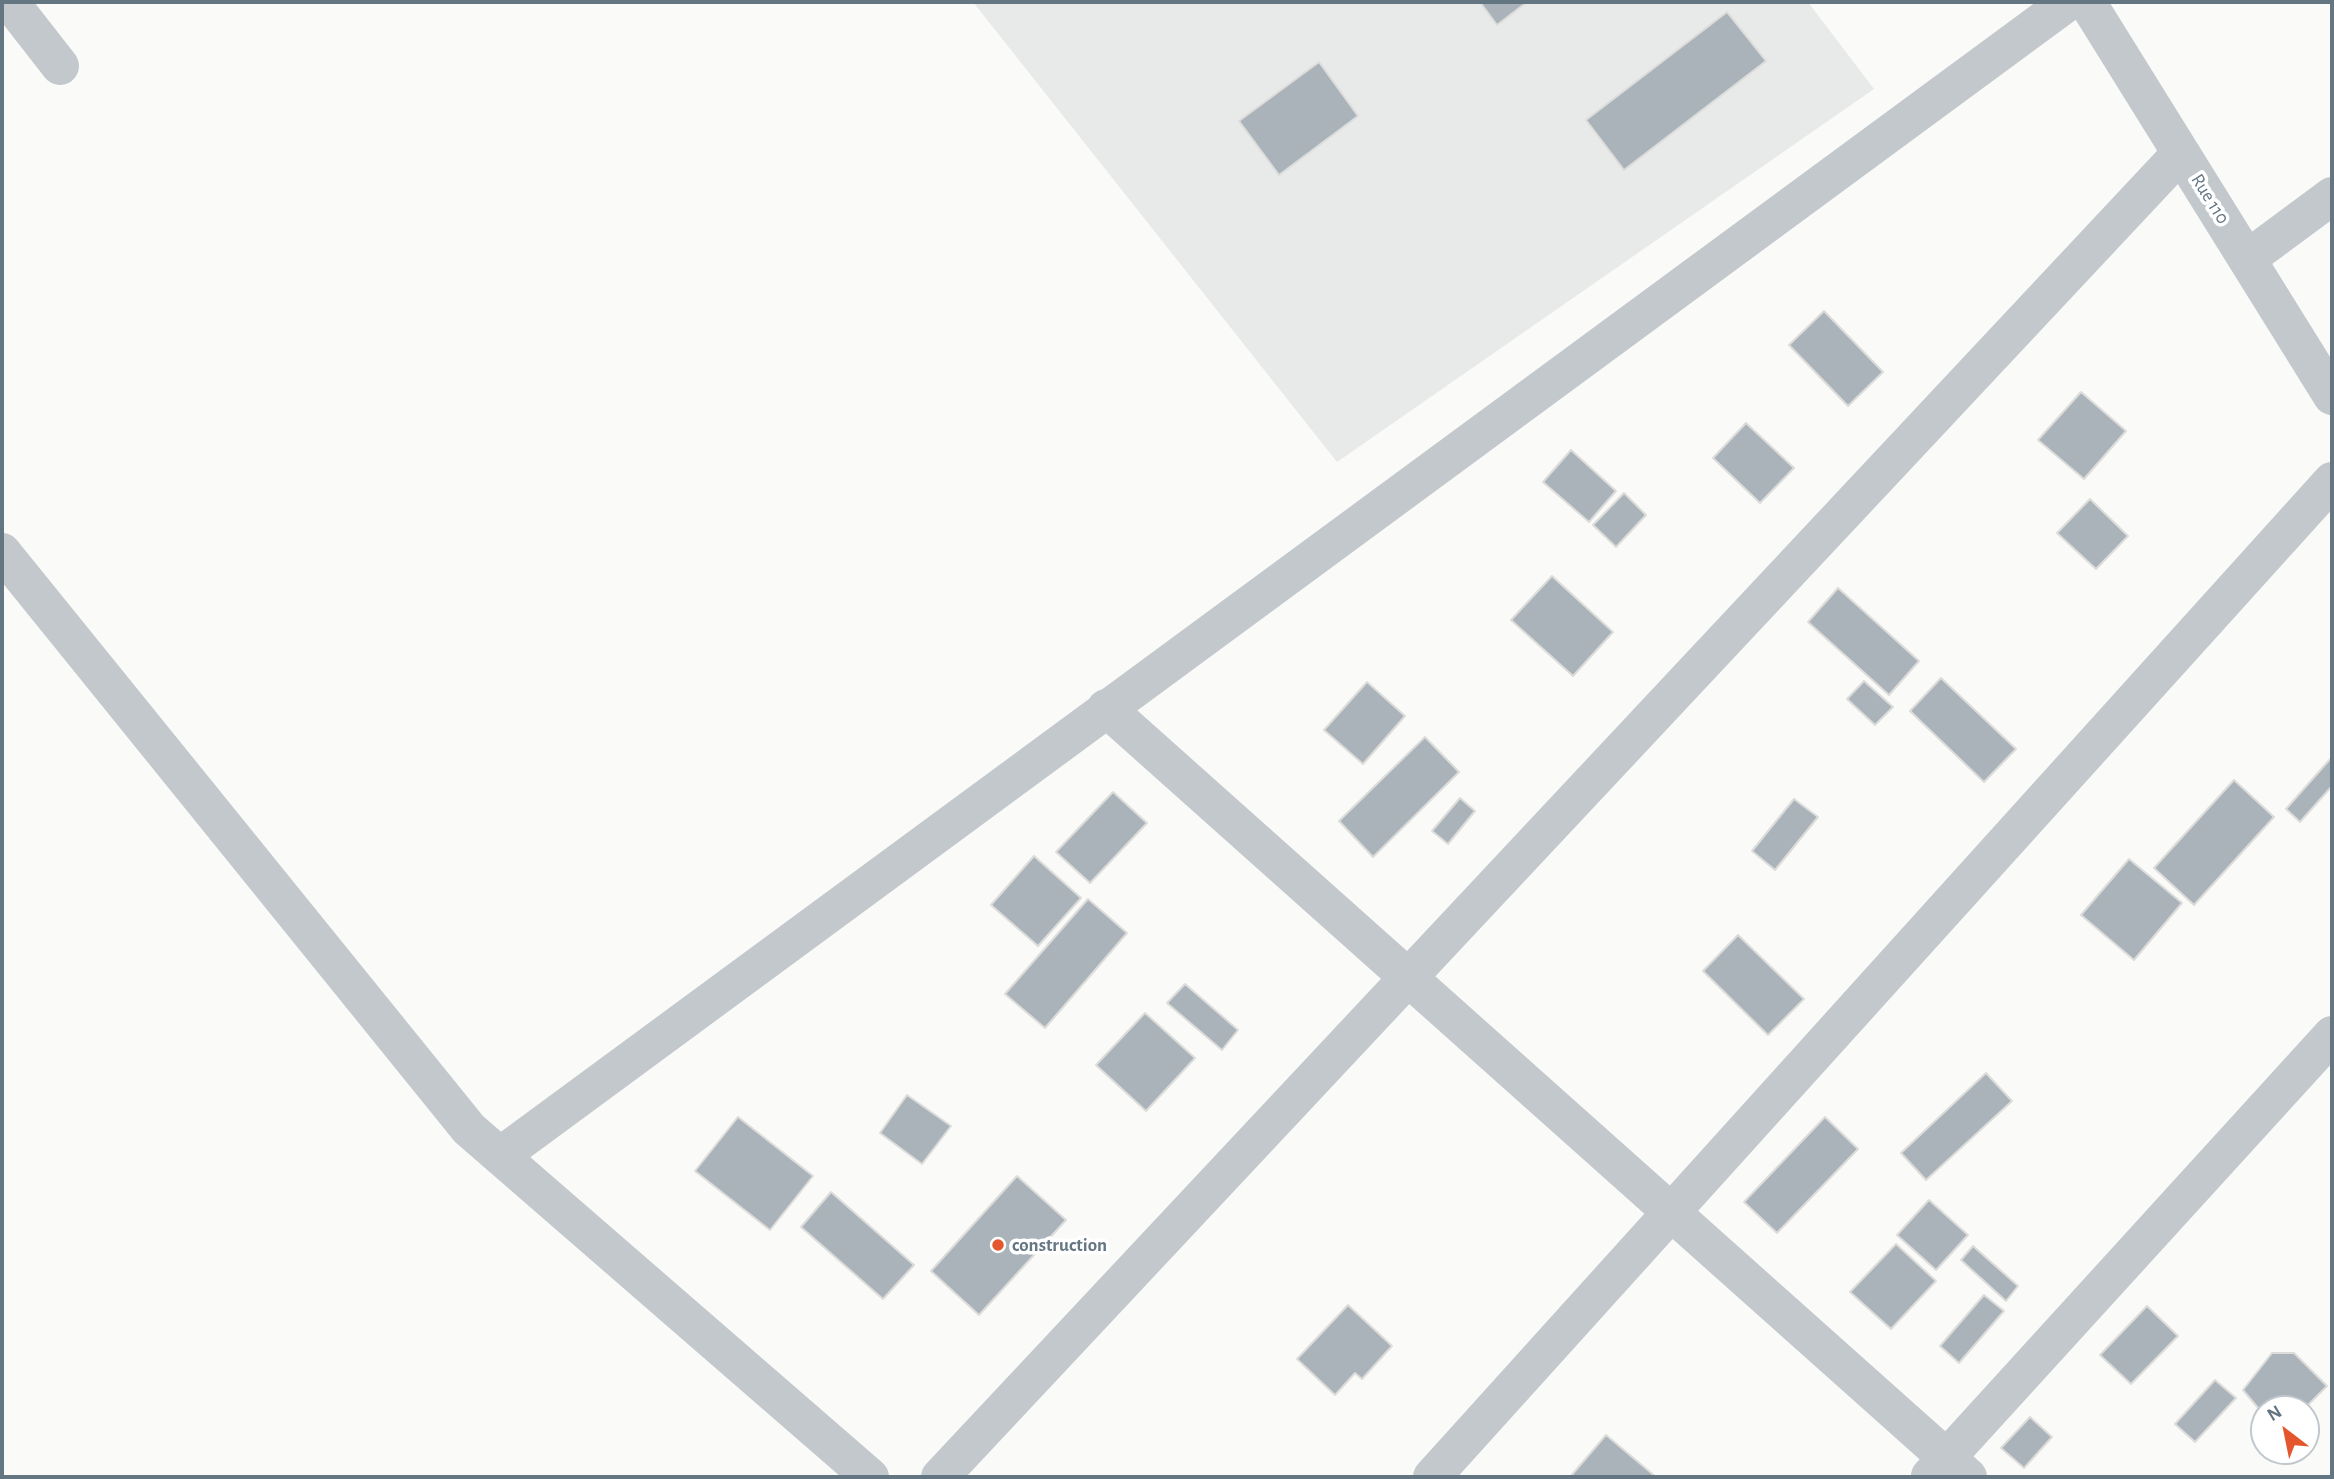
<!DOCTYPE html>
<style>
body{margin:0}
#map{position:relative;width:2334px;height:1479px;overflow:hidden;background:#fafaf8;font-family:"Alegreya Sans",sans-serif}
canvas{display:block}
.frame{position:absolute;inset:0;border:4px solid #657683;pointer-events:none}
.north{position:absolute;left:2250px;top:1395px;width:70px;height:70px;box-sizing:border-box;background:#fff;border:2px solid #c1c8cd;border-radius:50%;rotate:328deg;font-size:19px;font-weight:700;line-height:28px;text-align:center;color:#657683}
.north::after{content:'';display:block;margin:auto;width:24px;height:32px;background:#e4572e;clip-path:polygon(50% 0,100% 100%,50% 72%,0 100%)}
</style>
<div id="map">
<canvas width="2334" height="1479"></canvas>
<div class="frame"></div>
<div class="north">N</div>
</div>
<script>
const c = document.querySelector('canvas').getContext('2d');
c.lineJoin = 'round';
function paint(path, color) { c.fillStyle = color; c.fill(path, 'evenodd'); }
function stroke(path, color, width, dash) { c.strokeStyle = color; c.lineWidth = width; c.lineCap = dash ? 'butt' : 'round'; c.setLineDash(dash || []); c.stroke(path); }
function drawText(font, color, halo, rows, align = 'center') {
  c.font = font + ' "Alegreya Sans",sans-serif'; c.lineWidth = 7; c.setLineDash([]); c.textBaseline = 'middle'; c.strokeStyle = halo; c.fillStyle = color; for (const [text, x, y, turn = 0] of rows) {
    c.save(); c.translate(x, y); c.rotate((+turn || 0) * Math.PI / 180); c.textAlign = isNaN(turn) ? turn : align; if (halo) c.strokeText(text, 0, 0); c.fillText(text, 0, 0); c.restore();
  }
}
const built = new Path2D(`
 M973,2H1808L1874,89L1337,462Z`);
const building = new Path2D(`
 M1480,2H1527L1497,25Z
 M1727,12L1766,61L1624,170L1586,120Z
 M1319,62L1358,116L1279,175L1239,121Z
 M1824,311L1883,372L1848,406L1789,345Z
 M2081,392L2126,431L2084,479L2038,440Z
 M1746,423L1794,468L1760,503L1713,458Z
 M1571,450L1616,491L1589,522L1543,482Z
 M1624,493L1646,515L1616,547L1593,525Z
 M2090,499L2128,536L2096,569L2057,533Z
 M1552,576L1613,632L1573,676L1511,620Z
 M1838,588L1919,661L1889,695L1808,622Z
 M1941,678L2016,749L1984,782L1910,711Z
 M1864,681L1893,707L1875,725L1847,699Z
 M1367,682L1405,716L1363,764L1324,730Z
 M1425,737L1459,772L1373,857L1339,821Z
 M2332,757V786L2300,822L2286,809Z
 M2234,780L2274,817L2194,905L2154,868Z
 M1113,792L1147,823L1090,883L1056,852Z
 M1460,798L1475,811L1448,844L1432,831Z
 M1794,799L1818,817L1775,870L1752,851Z
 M1034,856L1081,898L1038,946L991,905Z
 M2129,859L2182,903L2134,960L2081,915Z
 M1088,899L1127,933L1045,1028L1005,994Z
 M1738,935L1804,999L1768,1035L1703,971Z
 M1185,984L1238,1030L1222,1050L1167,1003Z
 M1145,1013L1195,1058L1146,1111L1096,1065Z
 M1986,1073L2012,1101L1926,1180L1901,1153Z
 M907,1095L951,1126L922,1164L880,1133Z
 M738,1117L813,1176L770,1230L695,1171Z
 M1825,1117L1858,1149L1777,1233L1744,1202Z
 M1017,1176L1066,1220L979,1315L931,1271Z
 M831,1192L914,1265L883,1299L801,1227Z
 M1929,1200L1968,1235L1936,1270L1897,1235Z
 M1896,1244L1936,1281L1891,1329L1850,1292Z
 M1973,1246L2018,1286L2006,1301L1961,1260Z
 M1984,1295L2004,1311L1959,1363L1940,1346Z
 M1348,1305L1392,1346L1362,1379L1355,1373L1335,1395L1297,1359Z
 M2147,1306L2178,1336L2131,1384L2100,1355Z
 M2272,1353H2294L2327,1386L2304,1409H2264V1415L2243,1390Z
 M2215,1380L2236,1398L2195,1442L2175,1424Z
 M2030,1417L2052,1437L2024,1468L2001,1448Z
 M1606,1435L1656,1477H1570Z`);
const minor = new Path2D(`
 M10,2L60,66
 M2087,2L2332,396
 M2247,259L2332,196
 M2,552L469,1129L870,1477
 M1106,708L1968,1477
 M500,1156L2068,2
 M1930,1476L2332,1035
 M940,1477L2181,153
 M1432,1477L2332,481`);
const markers = [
 [998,1245,7,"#e4572e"]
];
const streetNames = [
 ["Rue 110",2210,199,58]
];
const poiNames = [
 ["construction",1012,1245]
];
paint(built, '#e8e9e9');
paint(building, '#aab3b9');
stroke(building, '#dcdcda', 2);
stroke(minor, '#c3c8cc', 38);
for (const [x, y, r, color] of markers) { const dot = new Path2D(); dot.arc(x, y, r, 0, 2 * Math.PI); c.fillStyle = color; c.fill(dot); stroke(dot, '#fff', 2.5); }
drawText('19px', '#657683', '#fff', streetNames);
drawText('bold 19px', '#657683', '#fff', poiNames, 'left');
</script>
